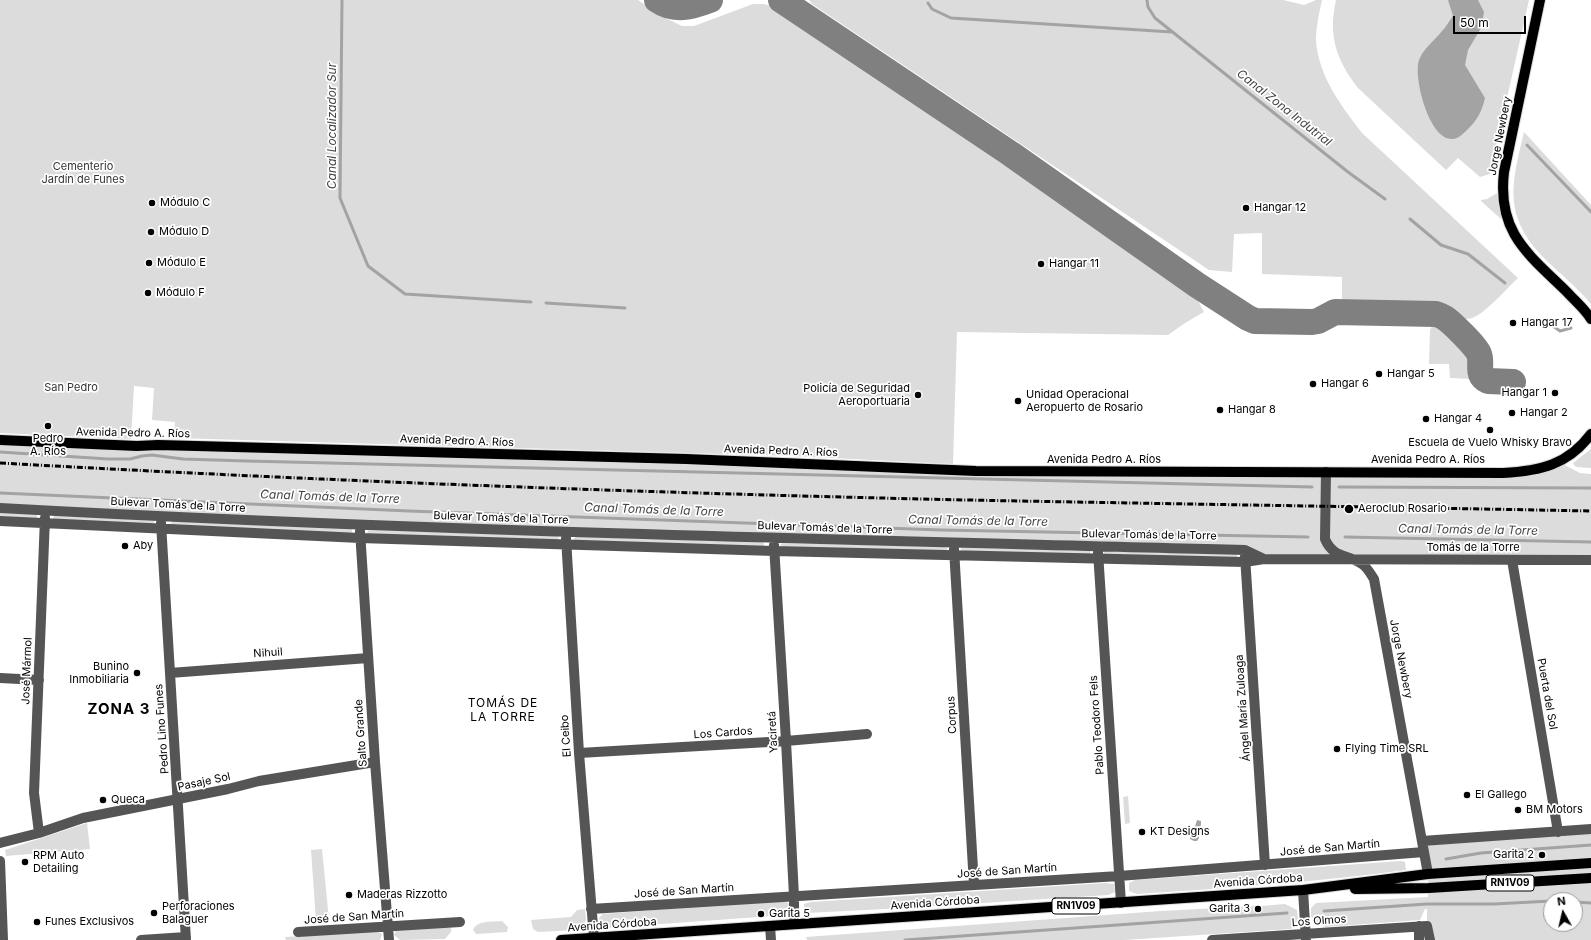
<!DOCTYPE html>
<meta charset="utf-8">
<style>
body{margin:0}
#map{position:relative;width:1591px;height:940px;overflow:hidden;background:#fff;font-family:Inter,sans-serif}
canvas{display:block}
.north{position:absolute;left:1543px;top:892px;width:40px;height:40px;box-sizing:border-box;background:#fff;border:1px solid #999;border-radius:50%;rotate:352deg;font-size:11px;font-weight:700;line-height:16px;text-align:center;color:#000}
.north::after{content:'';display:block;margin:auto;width:14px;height:18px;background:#000;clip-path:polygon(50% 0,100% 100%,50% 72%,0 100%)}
.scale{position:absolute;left:1453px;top:16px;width:73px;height:18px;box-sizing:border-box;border:2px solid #000;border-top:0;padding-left:5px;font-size:12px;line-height:14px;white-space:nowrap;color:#000;-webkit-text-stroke:3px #fff;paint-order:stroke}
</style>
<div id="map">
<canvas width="1591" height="940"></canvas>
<div class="north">N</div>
<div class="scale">50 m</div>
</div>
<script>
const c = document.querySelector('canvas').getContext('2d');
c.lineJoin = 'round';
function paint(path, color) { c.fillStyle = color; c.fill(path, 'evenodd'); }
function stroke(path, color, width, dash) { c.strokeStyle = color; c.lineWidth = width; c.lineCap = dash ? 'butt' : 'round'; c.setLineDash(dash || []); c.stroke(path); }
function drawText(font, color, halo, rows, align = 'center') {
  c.font = font + ' Inter,sans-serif'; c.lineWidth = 3.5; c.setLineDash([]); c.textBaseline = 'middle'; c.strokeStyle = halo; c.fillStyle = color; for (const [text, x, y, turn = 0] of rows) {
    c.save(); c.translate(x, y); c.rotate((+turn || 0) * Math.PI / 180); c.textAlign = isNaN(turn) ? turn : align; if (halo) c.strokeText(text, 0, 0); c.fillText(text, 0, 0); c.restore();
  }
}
const green = new Path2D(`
 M0,0H638L661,16L682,26H694L753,4H764L775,7L786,15L1192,289L1204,312L1185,323L1168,335L957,332L953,464L791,456L174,438L175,422L152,420L154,388L134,386L131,439L0,433Z
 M809,0H1283L1304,5L1316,0H1322C1319,14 1314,35 1317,49C1322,81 1343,108 1362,133L1518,278C1507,288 1485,314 1472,318C1456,323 1454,309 1441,308C1410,304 1374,305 1342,304V277L1262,274V233L1234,234L1232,272L1209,270L812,4Z
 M1336,0H1529L1490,174L1480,177L1458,158L1446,170L1358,88C1336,60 1328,35 1336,0Z
 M1524,132L1591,205V304C1577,287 1560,274 1545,259C1503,216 1511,186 1524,132Z
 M1497,193L1502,219H1501L1481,201V200L1487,199Z
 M1436,325L1443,327L1472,357L1471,379L1450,378L1449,364H1429L1430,330L1432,326Z
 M0,440L976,471L1503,473L1559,462L1580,473L1591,474V560L1264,559L1245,550L1097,546L0,508Z
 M1591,449V468L1576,467L1574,465L1573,463Z
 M0,512L34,513L37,515V518H0Z
 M56,514L154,521V524L53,519L54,516Z
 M173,520L349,528L352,529V532L349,534L170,525Z
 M370,528L556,536L559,537L558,540L369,535L367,533Z
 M576,536L761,542L764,543V547L573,540Z
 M783,543L944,547L947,548V551L780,547L781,544Z
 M962,547L1090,551V554L960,551Z
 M1104,551L1237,554V557L1105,556L1104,554Z
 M1128,796L1130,823L1125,824L1123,797Z
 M87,823L90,849L6,856L5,850Z
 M1591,829V940H1430L1427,926V909H1425L1420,920L1325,927L1314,922L1311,916V908L1316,903L1428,897V874L1422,841ZM1551,900H1575V924H1551Z
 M322,849L329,920L316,921L311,850Z
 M1401,861L1405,862L1406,870C1317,882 1227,888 1137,894L1129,891V883L1135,880Z
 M1105,883L1114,884L1115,892L1108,895L904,908L807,913L804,909V904L811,902Z
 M784,900L789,904L786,913L764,917L763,910L757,911L758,917L607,928L600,923L599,918L603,914Z
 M1285,904L1297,910L1298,920L1291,929L1124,940H807L806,937L1161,911L1255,906L1256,913L1262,912L1261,906Z
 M585,909L586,919L584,925L577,930L538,932L533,929L531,920L571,917L577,910Z
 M502,921L508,927L507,932L476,934L473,930C477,920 492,922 502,921Z
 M446,926L451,928V932L445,939L400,940L394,935L396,930Z
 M377,931L382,934L380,940H286L285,937Z`);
const water = new Path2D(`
 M1448,0H1478L1484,12L1481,28L1468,50L1465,65L1485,98C1482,111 1477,121 1467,130C1463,134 1458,139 1452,139C1429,140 1413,77 1419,60C1423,49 1435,40 1442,31C1446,27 1449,21 1453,16Z
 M1197,820L1201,821V825L1198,831L1199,838L1197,841H1194L1190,839V835L1194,830Z`);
const stream = new Path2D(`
 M342,0L340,198L368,266L405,294L531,302
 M1147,0L1148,7L1155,18L1348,172L1385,199
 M928,3L932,9L951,18L1172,32
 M1527,145L1591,212
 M1410,219L1441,245L1468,254L1505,283
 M546,303L625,308
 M1549,323L1560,331L1571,328
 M0,452L108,459H130L142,456L152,455L183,459L247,461L1312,487
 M1339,487L1591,488
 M0,493L409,511L941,530L1308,537
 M1345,537L1591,542
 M1446,859L1481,853L1591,845
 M1575,902L1591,903
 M1324,911L1427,904H1494L1551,901
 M905,940L1287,913`);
const taxiway = new Path2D(`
 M657,0C674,12 692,7 710,0
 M781,0L1011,154L1197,285L1248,318L1255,321L1312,322L1318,321L1335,312L1436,314C1439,315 1442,316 1445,318C1451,322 1477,347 1479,354C1483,364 1475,375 1488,381L1513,382`);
const minor = new Path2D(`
 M1326,472L1325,539C1333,558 1347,554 1362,564C1367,567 1370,573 1374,579L1428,874
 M0,508C415,531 830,539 1245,550L1264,559
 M0,521L360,538L774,551L1245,562L1264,559L1591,560
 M161,523L186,940
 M360,531L375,762L389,940
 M566,538L579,753L594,938
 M774,545L786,741L794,896V924
 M954,549L974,885
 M1098,552L1121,903
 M1245,556L1265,865
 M1512,560L1558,832
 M170,673L368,658
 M0,678L39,680
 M579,753L786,741L867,734
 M39,833L34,793L45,518
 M1422,841L1591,829
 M0,843L39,833L83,818L228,789L259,781L375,762
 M0,861L3,940
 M1303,890L1306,940
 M591,909L1119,876L1424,852
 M770,926L771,940
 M1419,926V940
 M298,932L460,922
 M141,940L186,937
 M1212,940L1427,926L1430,940`);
const major = new Path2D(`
 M1540,0L1504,172C1497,232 1527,253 1566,291C1574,300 1584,308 1591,319
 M0,440L137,446L158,445L686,459L976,471L1503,473C1540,471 1568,465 1591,434
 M1355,889L1429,888L1591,878
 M561,940L1303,890L1428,874L1591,863`);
const rail = new Path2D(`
 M0,463C322,481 645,493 967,500C1175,504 1383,507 1591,511`);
const markers = [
 [152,203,4,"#000"],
 [1246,208,4,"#000"],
 [151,232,4,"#000"],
 [149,263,4,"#000"],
 [1041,264,4,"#000"],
 [148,293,4,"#000"],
 [1513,323,4,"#000"],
 [1379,374,4,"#000"],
 [1313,384,4,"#000"],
 [1555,393,4,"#000"],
 [918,395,4,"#000"],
 [1018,401,4,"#000"],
 [1220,410,4,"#000"],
 [1512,413,4,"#000"],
 [1426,419,4,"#000"],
 [48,426,4,"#000"],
 [1490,430,4,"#000"],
 [1349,509,5,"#000"],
 [125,546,4,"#000"],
 [137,673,4,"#000"],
 [1337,749,4,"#000"],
 [1467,795,4,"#000"],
 [103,800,4,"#000"],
 [1518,810,4,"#000"],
 [1142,832,4,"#000"],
 [1542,855,4,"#000"],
 [25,862,4,"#000"],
 [349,895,4,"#000"],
 [1258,909,4,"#000"],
 [154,913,4,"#000"],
 [761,914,4,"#000"],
 [37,922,4,"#000"]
];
const shields = [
 [1510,883,48],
 [1076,906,48]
];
const shieldNames = [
 ["RN1V09",1510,883],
 ["RN1V09",1076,906]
];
const streetNames = [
 ["Jorge Newbery",1500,136,-79],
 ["Avenida Pedro A. Ríos",133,433,1],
 ["Avenida Pedro A. Ríos",457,441,2],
 ["Avenida Pedro A. Ríos",781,451,2],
 ["Avenida Pedro A. Ríos",1104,460],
 ["Avenida Pedro A. Ríos",1428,460],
 ["Bulevar Tomás de la Torre",178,505,3],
 ["Bulevar Tomás de la Torre",501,518,2],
 ["Bulevar Tomás de la Torre",825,528,2],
 ["Bulevar Tomás de la Torre",1149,535,1],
 ["Tomás de la Torre",1473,548],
 ["Nihuil",268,653,-4],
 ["Jorge Newbery",1401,659,79],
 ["José Mármol",27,671,-88],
 ["Puerta del Sol",1547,694,80],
 ["Ángel María Zuloaga",1243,708,-94],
 ["Corpus",952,715,-93],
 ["Pablo Teodoro Fels",1097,725,-94],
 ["Pedro Lino Funes",162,729,-94],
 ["Yaciretá",773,732,-93],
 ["Salto Grande",361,733,-94],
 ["Los Cardos",723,733,-4],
 ["El Ceibo",566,736,-94],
 ["Pasaje Sol",204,782,-12],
 ["José de San Martín",1330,848,-5],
 ["José de San Martín",1007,871,-4],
 ["Avenida Córdoba",1258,881,-4],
 ["José de San Martín",684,891,-4],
 ["Avenida Córdoba",935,903,-4],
 ["José de San Martín",354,917,-4],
 ["Los Olmos",1319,921,-4],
 ["Avenida Córdoba",612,925,-4]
];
const parkNames = [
 ["Cementerio",83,167],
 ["Jardín de Funes",83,180],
 ["San Pedro",71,388]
];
const poiNames = [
 ["Módulo C",160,203],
 ["Hangar 12",1254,208],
 ["Módulo D",159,232],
 ["Módulo E",157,263],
 ["Hangar 11",1049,264],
 ["Módulo F",156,293],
 ["Hangar 17",1521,323],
 ["Hangar 5",1387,374],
 ["Hangar 6",1321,384],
 ["Policía de Seguridad",910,389,"right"],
 ["Aeroportuaria",910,402,"right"],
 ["Hangar 1",1547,393,"right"],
 ["Unidad Operacional",1026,395],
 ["Aeropuerto de Rosario",1026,408],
 ["Hangar 8",1228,410],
 ["Hangar 2",1520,413],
 ["Hangar 4",1434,419],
 ["Pedro",48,439,"center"],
 ["A. Ríos",48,452,"center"],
 ["Escuela de Vuelo Whisky Bravo",1490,443,"center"],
 ["Aeroclub Rosario",1358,509],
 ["Aby",133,546],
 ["Bunino",129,667,"right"],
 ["Inmobiliaria",129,680,"right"],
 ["Flying Time SRL",1345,749],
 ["El Gallego",1475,795],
 ["Queca",111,800],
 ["BM Motors",1526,810],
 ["KT Designs",1150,832],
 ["Garita 2",1534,855,"right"],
 ["RPM Auto",33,856],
 ["Detailing",33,869],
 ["Maderas Rizzotto",357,895],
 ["Perforaciones",162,907],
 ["Balaguer",162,920],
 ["Garita 3",1250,909,"right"],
 ["Garita 5",769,914],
 ["Funes Exclusivos",45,922]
];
const waterNames = [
 ["Canal Zona Indutrial",1284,108,38],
 ["Canal Localizador Sur",332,126,-90],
 ["Canal Tomás de la Torre",330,497,2],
 ["Canal Tomás de la Torre",654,510,2],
 ["Canal Tomás de la Torre",978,521,1],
 ["Canal Tomás de la Torre",1468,530,1]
];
const neighbourhoodNames = [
 ["TOMÁS DE",503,703],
 ["LA TORRE",503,717]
];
const districtNames = [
 ["ZONA 3",119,709]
];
paint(green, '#dcdcdc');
paint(water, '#a3a3a3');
stroke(stream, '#a3a3a3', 3);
stroke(taxiway, '#808080', 26);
stroke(major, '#dbdbdb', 12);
stroke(minor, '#555', 10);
stroke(major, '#000', 10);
stroke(rail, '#000', 3, [6, 2, 1, 2]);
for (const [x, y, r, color] of markers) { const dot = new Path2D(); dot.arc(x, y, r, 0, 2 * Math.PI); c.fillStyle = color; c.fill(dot); stroke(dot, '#fff', 1.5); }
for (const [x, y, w] of shields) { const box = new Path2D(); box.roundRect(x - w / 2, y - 8, w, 16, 3); c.fillStyle = '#fff'; c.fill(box); stroke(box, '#000', 1); }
drawText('bold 10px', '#000', null, shieldNames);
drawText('11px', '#000', '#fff', streetNames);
drawText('11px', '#333', '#fff', parkNames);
drawText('11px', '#000', '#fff', poiNames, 'left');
drawText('italic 12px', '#444', '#fff', waterNames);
c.letterSpacing = '1px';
drawText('12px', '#000', '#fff', neighbourhoodNames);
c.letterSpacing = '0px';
c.letterSpacing = '1px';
drawText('bold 15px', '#000', '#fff', districtNames);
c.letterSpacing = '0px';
</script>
